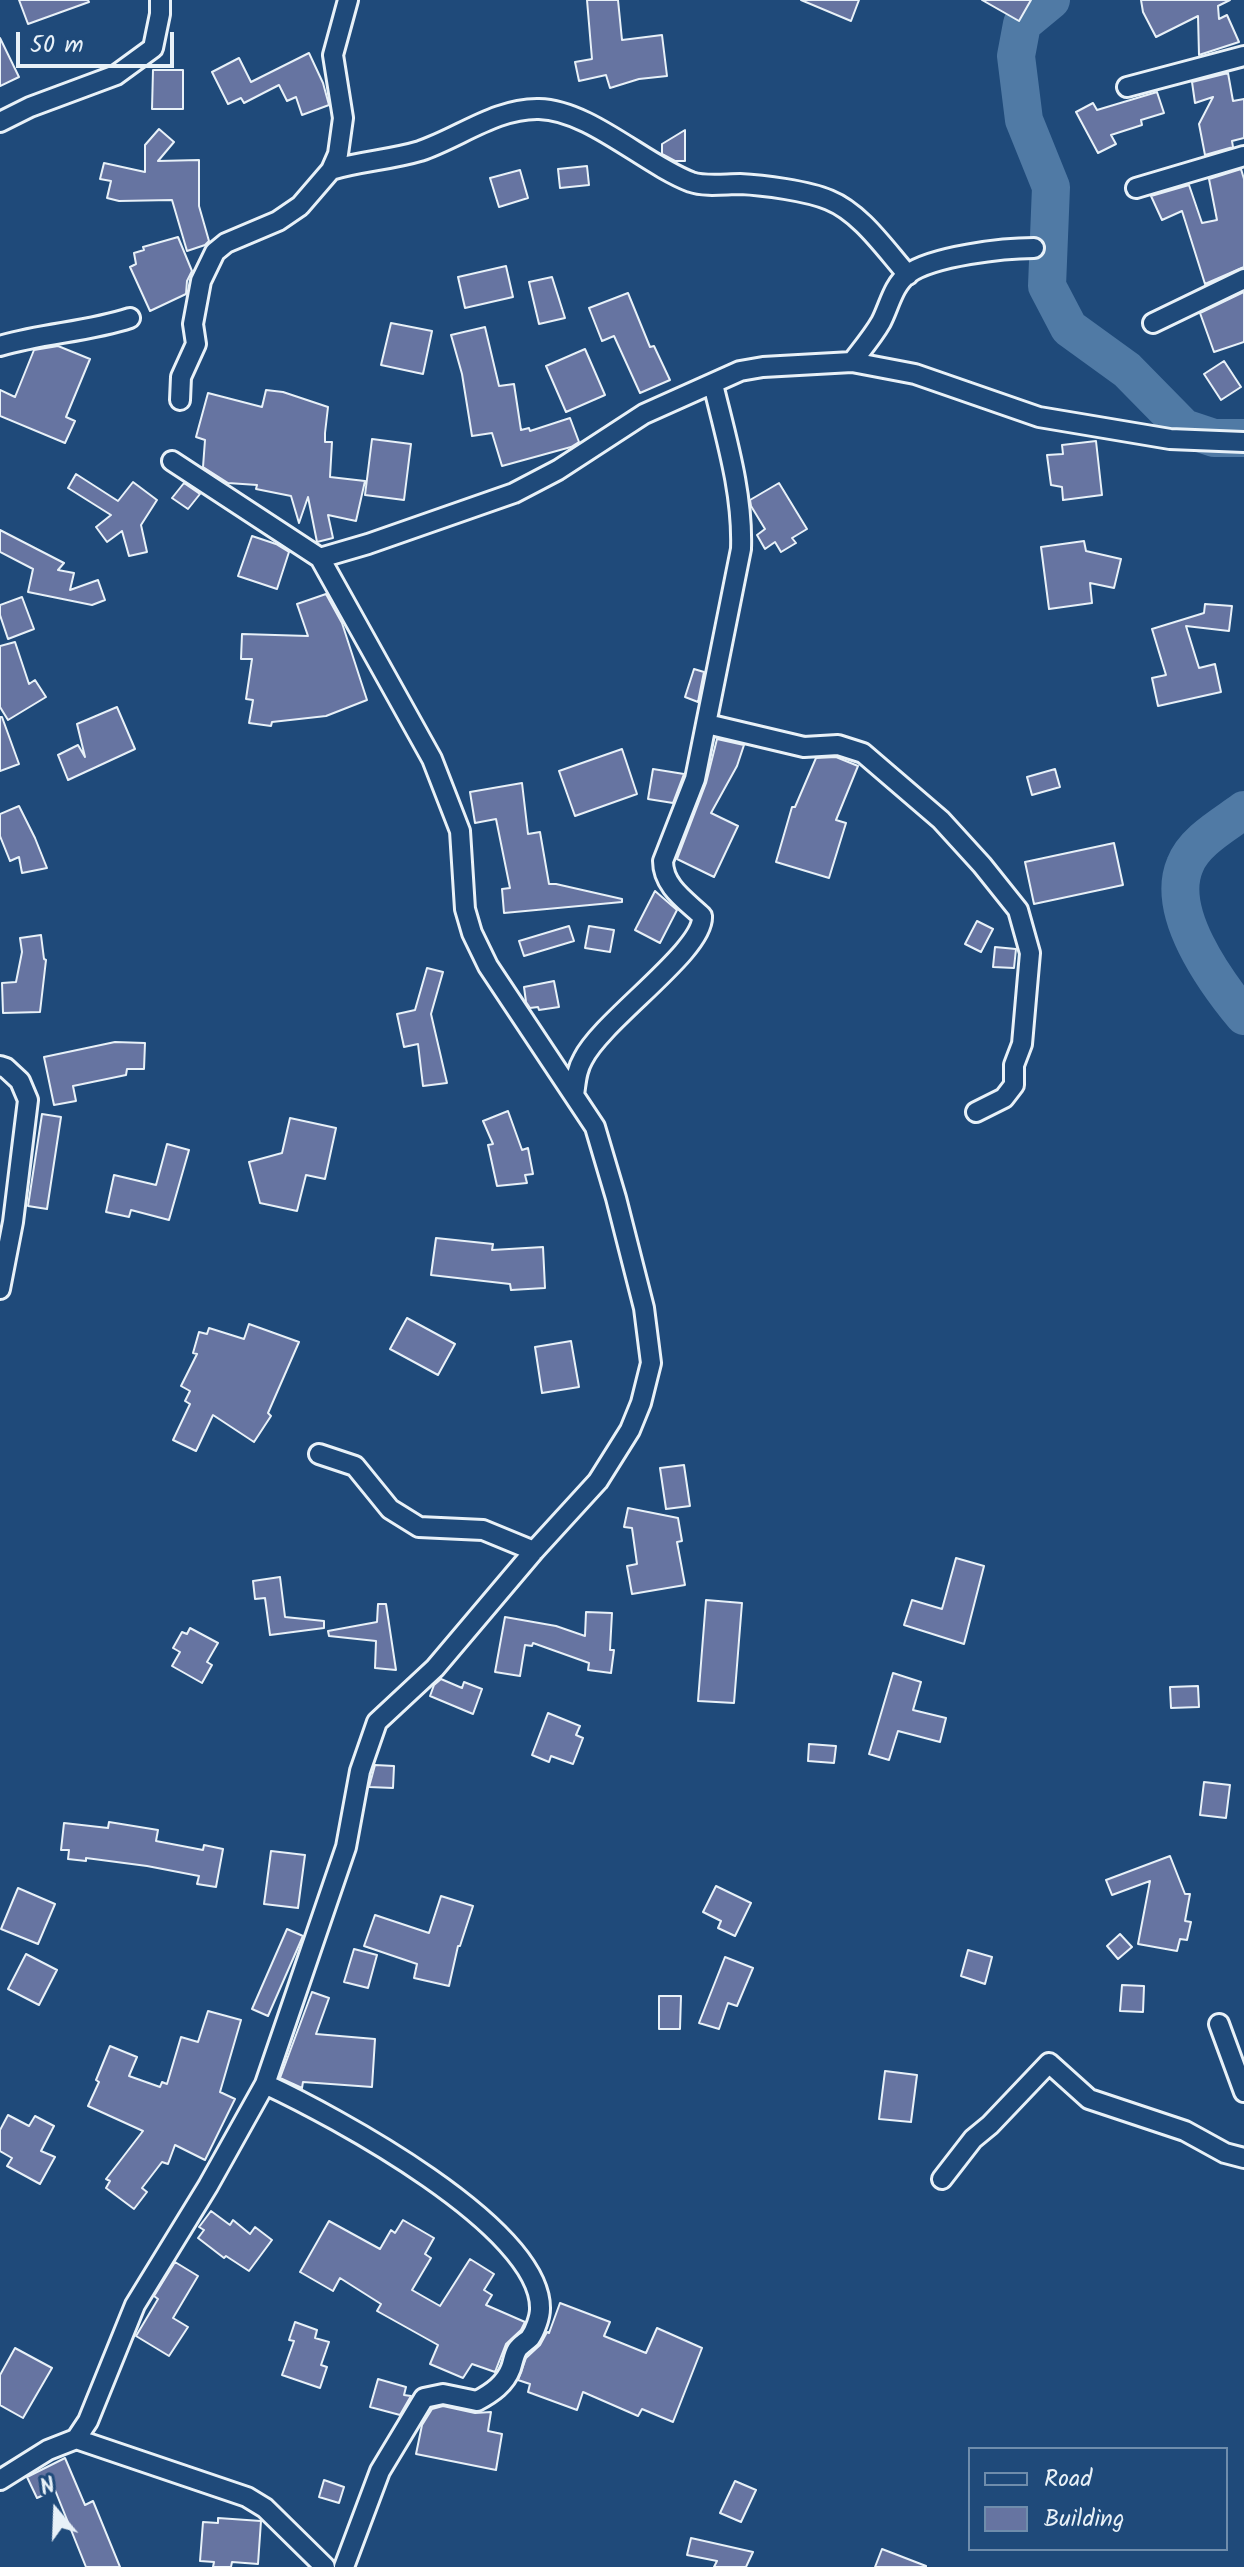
<!DOCTYPE html>
<style>
body{margin:0}
#map{position:relative;width:1244px;height:2567px;overflow:hidden;background:#1f4a7a;font-family:Kalam,sans-serif}
canvas{display:block}
.legend{position:absolute;left:968px;top:2447px;width:260px;height:104px;box-sizing:border-box;background:#1f4a7a;border:2px solid #6f8dac;margin:0;padding:10px 14px;list-style:none;font-size:24px;color:#e8f1f8}
.legend li{display:flex;align-items:center;gap:16px;height:40px}
.legend b{width:40px;border:2px solid #6f8dac}
.north{position:absolute;left:16px;top:2471px;width:80px;height:80px;-webkit-text-stroke:6px #1f4a7a;paint-order:stroke;rotate:341deg;font-size:22px;font-weight:700;line-height:32px;text-align:center;color:#e8f1f8}
.north::after{content:'';display:block;margin:auto;width:28px;height:36px;background:#e8f1f8;clip-path:polygon(50% 0,100% 100%,50% 72%,0 100%)}
.scale{position:absolute;left:16px;top:32px;width:158px;height:36px;box-sizing:border-box;border:4px solid #e8f1f8;border-top:0;padding-left:10px;font-size:24px;line-height:28px;white-space:nowrap;color:#e8f1f8;-webkit-text-stroke:6px #1f4a7a;paint-order:stroke}
</style>
<div id="map">
<canvas width="1244" height="2567"></canvas>
<ul class="legend">
<li><b style="height:10px;background:#1f4a7a"></b>Road</li>
<li><b style="height:22px;background:#6674a1"></b>Building</li>
</ul>
<div class="north">N</div>
<div class="scale">50 m</div>
</div>
<script>
const c = document.querySelector('canvas').getContext('2d');
c.lineJoin = 'round';
function stroke(path, color, width, dash) { c.strokeStyle = color; c.lineWidth = width; c.lineCap = dash ? 'butt' : 'round'; c.setLineDash(dash || []); c.stroke(path); }
function paint(path, color) { c.fillStyle = color; c.fill(path, 'evenodd'); }
const river = new Path2D(`
 M1051,0L1022,24L1016,56L1024,120L1051,187L1047,286L1069,328L1127,370L1184,428L1214,438H1244
 M1244,810C1224,825 1194,841 1185,865C1165,912 1215,981 1244,1016`);
const building = new Path2D(`
 M19,0H88L89,2L28,24Z
 M587,0H618L622,40L662,35L667,76L639,79L610,88L606,75L579,81L575,62L592,59Z
 M801,0H859L851,21Z
 M982,0H1031L1019,21Z
 M1141,0H1230L1218,6L1219,19L1227,15L1239,42L1199,55L1198,16L1156,37L1143,12Z
 M0,38L19,77L0,86Z
 M309,53L323,83L329,105L302,115L296,97L287,101L279,85L244,103L241,98L228,104L212,72L239,58L251,82Z
 M153,70H183V109H152Z
 M1228,73L1233,101L1244,99V138L1232,141L1233,147L1205,155L1199,124L1213,97L1195,103L1192,82Z
 M1157,92L1164,113L1141,120L1142,125L1111,135L1116,144L1098,153L1076,112L1093,103L1097,110Z
 M159,129L174,142L158,161L199,160V206L209,241L205,245L187,251L172,200L119,201L107,198L111,181L100,179L104,163L145,172V145Z
 M685,130V161H675L662,154V144Z
 M587,166L589,185L560,188L558,169Z
 M1241,169L1244,179V267L1205,284L1182,211L1162,220L1151,196L1189,185L1202,223L1217,220L1209,179Z
 M520,170L528,198L499,207L490,178Z
 M178,237L192,271L187,281L186,294L150,311L130,267L136,264L134,253L144,250L143,247Z
 M506,266L513,297L465,308L458,277Z
 M552,277L565,318L539,324L529,282Z
 M1244,292V342L1214,352L1200,313Z
 M628,293L650,347L654,346L670,380L640,393L614,336L602,341L589,308Z
 M391,323L432,331L423,374L381,365Z
 M485,327L499,386L514,384L521,430L529,428L530,431L570,418L579,442L571,447L502,466L492,433L472,436L462,374L451,335Z
 M58,346L90,359L66,417L75,421L65,443L0,416V390L15,397L34,350Z
 M585,349L605,395L566,412L546,366Z
 M1224,361L1241,387L1221,400L1204,374Z
 M266,390L283,392L328,407L325,433V442H332L330,477L365,481L356,521L328,515L333,538L317,542L308,497L299,523L291,496L256,489L257,485L228,483L203,467L205,440L196,437L208,393L262,407Z
 M372,439L411,444L404,500L365,495Z
 M1096,441L1102,495L1063,500L1062,487L1051,485L1047,455L1063,454L1062,445Z
 M76,474L118,501L133,482L157,500L141,525L147,552L129,556L122,531L107,542L96,527L111,515L68,488Z
 M184,483L200,494L188,509L172,498Z
 M779,483L807,529L792,538L796,543L781,552L775,542L765,549L757,535L765,529L751,506L750,500Z
 M0,530L64,563L58,570L74,573L70,590L98,580L105,600L92,605L28,592L33,569L0,552Z
 M252,536L276,544L289,552L277,589L238,576Z
 M1084,541L1086,551L1121,559L1114,588L1090,583L1092,603L1049,609L1041,547Z
 M326,594L342,623L367,700L326,716L272,722L271,726L249,723L253,700L246,699L252,659H241L242,634L308,636L297,604Z
 M22,597L34,629L8,639L0,615V605Z
 M1205,604L1232,606L1229,631L1186,626L1199,668L1215,664L1221,692L1158,706L1152,678L1166,675L1152,629L1204,613Z
 M15,642L29,684L35,680L46,697L8,720L0,707V646Z
 M694,669L704,672L698,702L685,697Z
 M117,707L135,749L68,780L58,755L78,745L85,757L77,724Z
 M0,717H2L19,764L0,771Z
 M717,739L744,745L737,766L711,813L738,826L714,877L677,859L706,783Z
 M622,749L637,794L575,816L559,771Z
 M836,757L858,766L836,820L846,823L829,878L776,862L792,807H795L816,758Z
 M653,769L684,774L673,803L648,799Z
 M1055,769L1060,787L1032,795L1027,777Z
 M522,783L528,834L540,832L549,884H556L622,899V902L504,913L502,889L510,888L496,819L475,823L470,792Z
 M19,806L35,838L47,868L22,873L19,857L10,861L0,836V814Z
 M1114,843L1123,885L1034,904L1025,862Z
 M655,891L677,910L660,943L635,930Z
 M977,921L993,929L981,952L965,944Z
 M569,926L574,941L524,956L519,941Z
 M589,926L614,930L610,952L585,948Z
 M41,935L44,959L46,960L40,1012L3,1013L2,983L16,982L22,952L20,938Z
 M995,947L1016,949L1014,968L993,967Z
 M427,968L443,972L431,1014L447,1083L423,1086L418,1044L404,1047L397,1014L415,1010Z
 M554,981L559,1007L539,1010L538,1007L530,1008L526,1002L524,987Z
 M115,1042L145,1043L144,1069H127L126,1075L73,1086L76,1101L54,1105L44,1057Z
 M508,1111L522,1150L528,1148L533,1174L525,1175L527,1183L497,1186L488,1145L493,1144L483,1121Z
 M42,1114L61,1117L47,1209L28,1206Z
 M290,1118L336,1128L325,1179L306,1175L297,1211L260,1203L249,1162L282,1153Z
 M167,1144L189,1150L169,1220L131,1210L129,1217L106,1212L114,1175L156,1185Z
 M436,1238L493,1244L492,1250L543,1247L545,1288L511,1290L510,1284L431,1275Z
 M407,1318L455,1344L438,1375L390,1349Z
 M249,1324L299,1342L268,1413L271,1416L254,1442L213,1415L196,1451L173,1440L190,1404L185,1401L190,1391L181,1386L197,1354L193,1353L199,1332L207,1334L209,1328L244,1339Z
 M571,1341L579,1387L542,1393L535,1347Z
 M684,1465L690,1506L666,1509L660,1468Z
 M628,1508L678,1518L682,1541L677,1542L685,1585L632,1594L627,1566L637,1564L632,1528L624,1527Z
 M956,1558L984,1566L964,1644L904,1625L912,1600L942,1609Z
 M280,1577L285,1617L324,1621V1628L270,1635L265,1598L255,1599L253,1581Z
 M706,1600L742,1603L734,1703L698,1701Z
 M378,1604H386L396,1670L375,1668L376,1641L329,1636L328,1631L377,1622Z
 M586,1612L612,1613L610,1650H614L611,1673L588,1670L589,1663L533,1643L532,1646L525,1645L520,1676L495,1672L505,1617L556,1626L585,1636Z
 M190,1628L218,1643L207,1662L212,1665L202,1683L172,1666L180,1652L173,1648L182,1632L187,1634Z
 M893,1673L921,1682L913,1710L946,1718L940,1742L898,1731L889,1760L869,1754Z
 M441,1679L462,1688L464,1682L482,1689L473,1714L430,1696L434,1685Z
 M1198,1686L1199,1707L1171,1708L1170,1687Z
 M548,1713L580,1726L576,1735L583,1738L573,1764L551,1756L549,1762L532,1755Z
 M809,1744L836,1746L834,1763L808,1761Z
 M375,1765L394,1766L393,1788L369,1787Z
 M1204,1782L1230,1785L1226,1818L1200,1815Z
 M109,1822L158,1830L156,1841L203,1850L204,1845L223,1849L216,1887L197,1884L199,1876L147,1866L86,1858V1861L68,1859L69,1850H61L64,1823L108,1828Z
 M271,1851L305,1855L298,1908L264,1904Z
 M1170,1856L1185,1894H1190L1185,1921L1191,1922L1187,1940L1180,1939L1177,1951L1138,1944L1150,1881L1112,1895L1106,1880Z
 M716,1886L751,1903L735,1936L718,1928L721,1921L703,1912Z
 M18,1888L55,1904L38,1944L1,1929Z
 M441,1896L473,1906L460,1946H458L449,1986L414,1978L417,1964L364,1946L375,1915L429,1933Z
 M287,1929L303,1936L268,2016L252,2009Z
 M1120,1934L1132,1947L1118,1959L1107,1946Z
 M354,1949L377,1955L368,1988L344,1982Z
 M968,1950L992,1957L985,1984L961,1976Z
 M26,1954L57,1970L39,2005L8,1989Z
 M725,1957L753,1968L737,2006L728,2003L719,2029L699,2023Z
 M1122,1985L1144,1986L1143,2012L1120,2011Z
 M312,1992L329,1998L316,2034L375,2039L372,2087L303,2082L302,2088L280,2078Z
 M659,1996H681L680,2029H659Z
 M208,2011L241,2020L220,2092L235,2099L205,2160L175,2145L168,2164L162,2162L142,2188L147,2192L134,2209L106,2188L110,2181L106,2179L143,2131L88,2106L99,2082L96,2080L110,2046L137,2057L129,2076L160,2087L162,2082L167,2084L181,2037L198,2042Z
 M885,2071L917,2075L911,2122L879,2119Z
 M8,2115L29,2126L35,2116L54,2126L41,2151L55,2157L40,2184L7,2166L12,2158L0,2151V2130Z
 M211,2211L230,2225L233,2220L250,2234L255,2227L272,2240L249,2271L226,2256L224,2258L198,2238L204,2230L199,2227Z
 M403,2220L434,2238L425,2254L431,2258L412,2290L440,2306L470,2259L494,2274L484,2290L492,2295L486,2305L525,2322L521,2330L506,2344L495,2372L472,2364L463,2378L430,2364L438,2345L377,2311L381,2304L340,2278L333,2291L300,2272L329,2221L380,2249L391,2230L395,2233Z
 M175,2262L198,2276L173,2318L188,2327L169,2356L136,2336L158,2299L154,2296Z
 M560,2303L610,2322L604,2336L646,2353L657,2328L702,2348L673,2422L642,2409L638,2416L583,2392L577,2410L528,2392L530,2384L518,2380L526,2358L540,2345L547,2332L549,2333Z
 M295,2322L317,2330L315,2338L329,2342L321,2365L327,2367L320,2388L282,2375L294,2341L289,2340Z
 M15,2348L52,2368L23,2418L0,2405V2375Z
 M378,2379L406,2387L404,2395L411,2396L400,2415L370,2407Z
 M443,2406L475,2413L491,2412L488,2431L502,2434L496,2470L416,2454L422,2425L432,2409Z
 M65,2458L85,2505L93,2501L120,2567H86L55,2490L37,2498L27,2477Z
 M324,2480L344,2487L339,2503L319,2497Z
 M735,2481L756,2490L741,2522L720,2513Z
 M218,2518L261,2521L258,2564L232,2562L231,2567H213L214,2562L200,2561L203,2522L218,2523Z
 M691,2538L753,2552L746,2567H714L717,2561L687,2555Z
 M882,2549L926,2566V2567H875Z`);
const minor = new Path2D(`
 M1127,87L1244,56
 M0,122L30,107L116,75L153,48L160,14V0
 M331,170C361,161 390,160 420,151C459,138 496,108 539,109C589,110 644,164 691,182C705,187 725,184 740,184C763,185 808,191 829,200C861,213 885,249 908,275
 M1136,188L1244,156
 M1153,323L1244,279
 M0,346C43,333 88,332 130,318
 M852,362C862,349 873,336 881,322C889,307 893,285 908,274C933,256 1004,248 1034,248
 M180,400L181,377L196,344L193,324L201,281L215,252L226,243L278,221L300,206L331,170L338,154L343,118L333,55L348,0
 M320,558L368,544L514,493L558,470L644,414L740,371L763,367L852,362L915,374L1039,417L1170,439L1244,442
 M707,724L804,747L838,745L863,753L941,820L982,865L1018,910L1030,953L1022,1044L1014,1065V1085L1004,1098L976,1112
 M0,1066L6,1068L20,1081L28,1100L13,1222L0,1289
 M574,1095C576,1082 576,1071 583,1059C602,1020 705,950 702,916C685,900 663,886 663,861L695,779L741,549C743,493 726,438 713,384
 M319,1454L355,1466L390,1509L419,1527L483,1530L534,1551
 M1219,2024L1244,2092
 M265,2084C332,2115 542,2227 540,2309C540,2317 535,2331 530,2338C526,2342 520,2345 517,2350C514,2355 513,2362 511,2368C505,2384 492,2393 477,2401L443,2394L424,2398L380,2471L344,2567
 M942,2179L973,2139L990,2125L1049,2063L1089,2099L1185,2131L1225,2153L1244,2158
 M76,2439L247,2497L265,2508L325,2567
 M0,2480L48,2450L76,2439L88,2421L135,2305L208,2186L265,2084L346,1847L360,1771L377,1722L435,1668L534,1551L598,1481L630,1430L641,1403L651,1363L644,1308L616,1198L595,1127L488,966L472,933L465,909L460,831L432,759L320,558L172,461`);
stroke(river, '#507aa5', 38);
paint(building, '#6674a1');
stroke(building, '#e8f1f8', 2);
stroke(minor, '#e8f1f8', 24);
stroke(minor, '#1f4a7a', 18);
</script>
